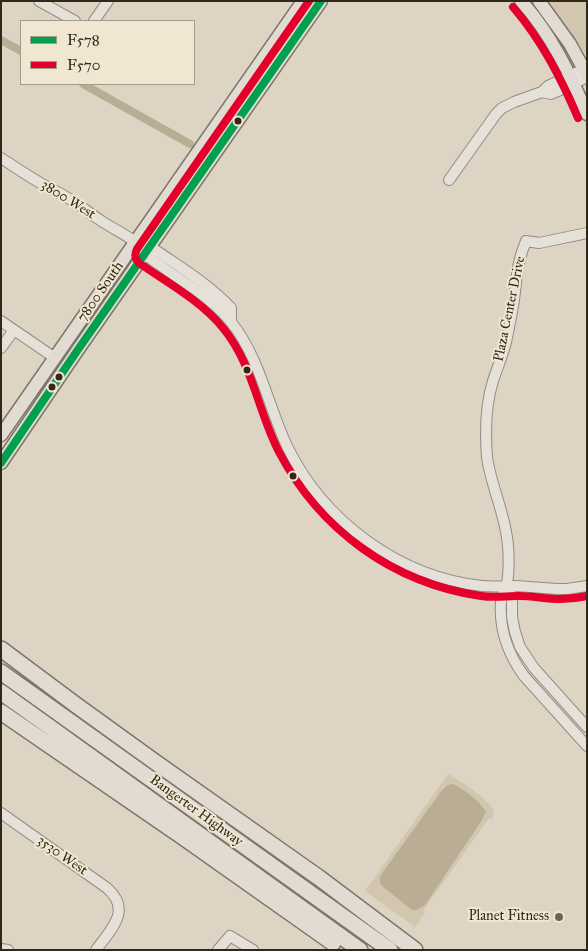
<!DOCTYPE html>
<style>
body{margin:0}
#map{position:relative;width:588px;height:951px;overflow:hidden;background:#ded4c4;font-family:"IM FELL Great Primer",serif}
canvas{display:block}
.frame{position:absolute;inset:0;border:2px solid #32281a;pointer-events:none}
.legend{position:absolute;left:20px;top:20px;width:175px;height:65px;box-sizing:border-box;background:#f0e6d2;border:1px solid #a49a88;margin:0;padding:6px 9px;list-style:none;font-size:15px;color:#32281a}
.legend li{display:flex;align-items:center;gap:10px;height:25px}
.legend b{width:25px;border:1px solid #a49a88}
</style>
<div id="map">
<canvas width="588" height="951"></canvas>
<div class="frame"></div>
<ul class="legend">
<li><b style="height:6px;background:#02a04e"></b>F578</li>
<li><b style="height:6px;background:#e4002b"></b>F570</li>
</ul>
</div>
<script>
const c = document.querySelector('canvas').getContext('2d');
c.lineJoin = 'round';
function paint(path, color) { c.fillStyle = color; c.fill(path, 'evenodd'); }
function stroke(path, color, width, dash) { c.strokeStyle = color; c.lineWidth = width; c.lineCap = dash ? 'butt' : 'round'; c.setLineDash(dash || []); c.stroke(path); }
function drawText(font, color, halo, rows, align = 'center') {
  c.font = font + ' "IM FELL Great Primer",serif'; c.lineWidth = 4; c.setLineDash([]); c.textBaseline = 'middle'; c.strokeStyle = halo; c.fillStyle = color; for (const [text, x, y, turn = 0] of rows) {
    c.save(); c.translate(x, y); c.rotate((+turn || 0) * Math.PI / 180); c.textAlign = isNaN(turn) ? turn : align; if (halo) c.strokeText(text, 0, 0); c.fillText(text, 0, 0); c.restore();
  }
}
const green = new Path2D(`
 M548,1H587V56Z
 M448,774C460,780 488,799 494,811L493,812V815L492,820L489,818L423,911L425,913L415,927L365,891Z`);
const water = new Path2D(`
 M453,784C465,790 478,800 486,811L482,820L425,905L417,910H412L382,886C378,881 380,877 383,872L442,790L448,785Z`);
const canal = new Path2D(`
 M1,40L21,51
 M83,84L190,144`);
const minor = new Path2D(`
 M39,1L75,21
 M94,21L108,1
 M542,92L551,94L565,88L587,77
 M1,158C15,167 29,177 44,185C52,189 60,193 68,198C79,204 89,213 100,220C111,228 126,234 136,243C140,247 142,252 146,255C151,260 159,264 165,269C188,285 213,300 231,322C260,358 268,406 287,446C323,521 399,577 482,586C493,587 505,586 517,586C533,587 551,589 567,589C574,588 580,587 587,586
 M449,180L496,114L502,108L514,102L542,92L548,86L584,69
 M587,233L539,243L526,241C524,247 521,253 520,259C516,273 516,286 514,300C512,314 509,328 506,342C503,355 497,368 493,381C485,406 485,431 487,457C491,487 506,515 508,546C509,558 509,572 507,584C506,590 502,595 501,602C499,630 508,654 524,676L587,746
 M144,245L151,247C178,266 208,283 231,308V321
 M1,321L55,358
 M1,348L14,330
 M507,586L512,599V617L515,632L520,647L534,668L587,727
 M1,813L107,888C132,910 112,928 96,950
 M1,949L8,950
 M218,950L230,936L253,950`);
const major = new Path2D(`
 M521,1C551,34 570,74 587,114
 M539,1L570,44L587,75
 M1,435L303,1
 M1,463L77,351L321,1`);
const highway = new Path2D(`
 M1,649L76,705L155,762L318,877L415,950
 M1,672L390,950
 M1,692L360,950
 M1,712L183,837L333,943`);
const bus1 = new Path2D(`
 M1,463L77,351L321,1`);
const bus2 = new Path2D(`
 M309,1L137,249C134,255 135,259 139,263C168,283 201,301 223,328C253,364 258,412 279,452C320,530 393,583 481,596C494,598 506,596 519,596C533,596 546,599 560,599C569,599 578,598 587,596
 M513,7C542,41 561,78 578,118`);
const markers = [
 [238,121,4.5,"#32281a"],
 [247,370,4.5,"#32281a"],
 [59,377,4.5,"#32281a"],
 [52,387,4.5,"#32281a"],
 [293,476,4.5,"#32281a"],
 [559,917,5,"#6e6456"]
];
const streetNames = [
 ["3800 West",68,200,32],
 ["7800 South",101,292,-55],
 ["Plaza Center Drive",510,309,-78],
 ["Bangerter Highway",196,811,36],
 ["3530 West",62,856,35]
];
const poiNames = [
 ["Planet Fitness",549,917]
];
paint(green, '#d2c6af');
paint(water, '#baad96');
stroke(canal, '#baad96', 8);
stroke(minor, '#938c82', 12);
stroke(major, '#7b756b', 15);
stroke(highway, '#7b756b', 18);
stroke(minor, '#e5e1d8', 10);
stroke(major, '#e1dbd2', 12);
stroke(highway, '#e1dbd2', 15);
stroke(bus1, '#02a04e', 8);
stroke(bus2, '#e4002b', 8);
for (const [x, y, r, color] of markers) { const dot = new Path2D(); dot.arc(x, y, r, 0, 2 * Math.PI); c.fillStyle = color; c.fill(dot); stroke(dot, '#f0e6d2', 2); }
drawText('14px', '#32281a', '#f0e6d2', streetNames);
drawText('14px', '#32281a', '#f0e6d2', poiNames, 'right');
</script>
